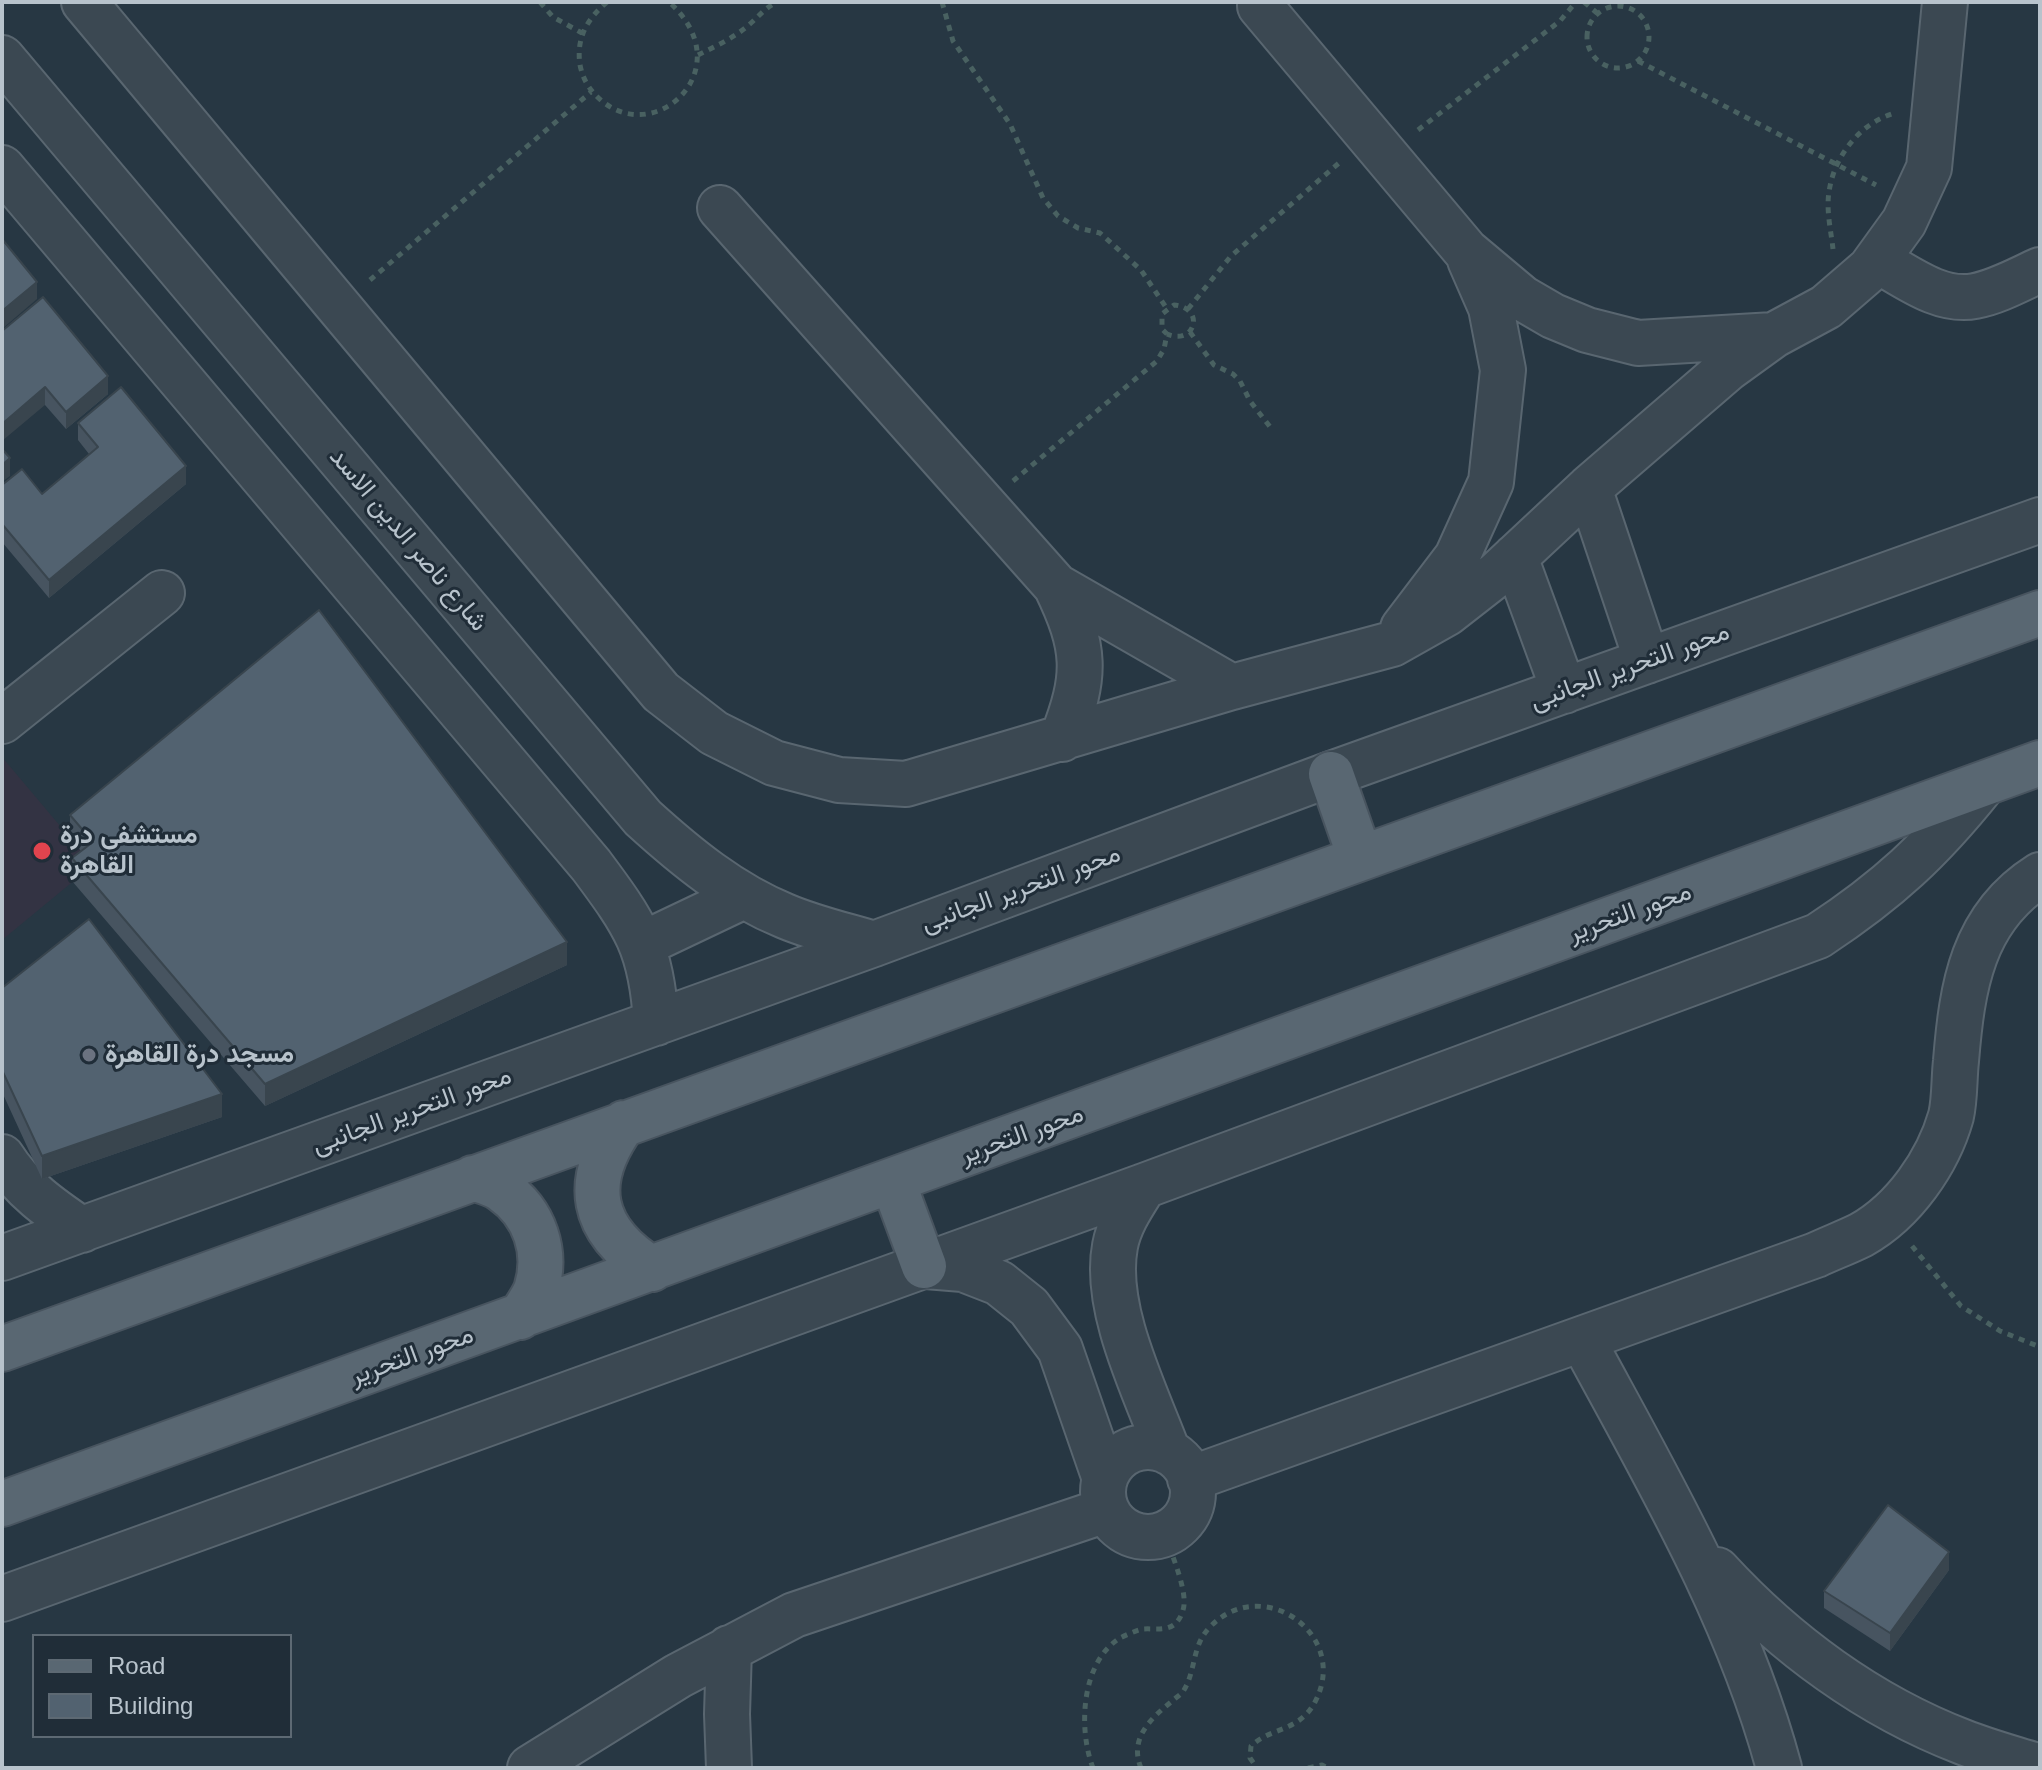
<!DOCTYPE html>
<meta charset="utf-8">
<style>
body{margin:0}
#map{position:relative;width:2042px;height:1770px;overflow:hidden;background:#273743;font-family:Arial,sans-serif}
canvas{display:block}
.frame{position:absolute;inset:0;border:4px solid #b8c3cc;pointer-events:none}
.legend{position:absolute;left:32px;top:1634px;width:260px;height:104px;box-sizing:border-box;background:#202d38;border:2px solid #5d6973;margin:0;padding:10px 14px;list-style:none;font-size:24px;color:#b8c3cc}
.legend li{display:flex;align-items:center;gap:16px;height:40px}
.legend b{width:40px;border:2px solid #5d6973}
</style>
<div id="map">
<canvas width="2042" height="1770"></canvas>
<div class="frame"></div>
<ul class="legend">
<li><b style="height:10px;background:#596772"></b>Road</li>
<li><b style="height:22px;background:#526270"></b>Building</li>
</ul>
</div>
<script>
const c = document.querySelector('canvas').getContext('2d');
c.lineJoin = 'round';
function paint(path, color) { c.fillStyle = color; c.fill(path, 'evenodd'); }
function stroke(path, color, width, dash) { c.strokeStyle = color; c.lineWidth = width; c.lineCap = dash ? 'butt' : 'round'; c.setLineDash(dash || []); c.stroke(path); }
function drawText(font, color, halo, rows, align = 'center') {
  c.font = font + ' Arial,Vazirmatn,sans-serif'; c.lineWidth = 6; c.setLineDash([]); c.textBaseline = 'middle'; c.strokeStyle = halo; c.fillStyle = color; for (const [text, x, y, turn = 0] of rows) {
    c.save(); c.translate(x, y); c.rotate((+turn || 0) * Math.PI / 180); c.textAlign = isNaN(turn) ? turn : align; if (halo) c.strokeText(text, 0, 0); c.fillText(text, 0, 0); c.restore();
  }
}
const medical = new Path2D(`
 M2,757L93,865L2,940Z`);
const path = new Path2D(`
 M540,2L553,17L582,33
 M607,2C587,19 576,38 580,65C583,80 590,91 602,101C657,147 742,67 669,2
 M942,2L953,41L1010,124L1043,198L1058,216L1078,228L1100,233L1141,270L1167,309
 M1584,2L1597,13
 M1587 37a31 31 0 1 1 62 0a31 31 0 1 1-62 0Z
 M698,55C716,46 736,37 751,23C760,15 765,8 777,2
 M1638,61L1876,185
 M1418,130L1560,21L1576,2
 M1833,249C1831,231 1826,210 1829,192C1834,156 1860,123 1895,113
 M370,280L591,92
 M1188,309L1231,256L1339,163
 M1190,332L1214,365L1233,374L1240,381L1250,401L1271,428
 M1013,481L1157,361L1164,349L1167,334L1162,329V314L1174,305C1206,308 1195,346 1167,334
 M1912,1246L1961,1306L2000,1331L2040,1347
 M1093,1768C1078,1729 1081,1662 1120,1638C1126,1635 1137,1630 1143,1629C1159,1628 1176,1634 1183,1610C1189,1592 1170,1552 1165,1533
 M1141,1768C1129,1739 1150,1719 1171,1702C1175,1698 1182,1694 1184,1690C1196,1670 1192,1646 1209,1628C1261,1572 1351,1634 1315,1702C1299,1732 1271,1727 1251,1746L1250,1758L1257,1768
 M1308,1768L1322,1765L1328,1768`);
const minor = new Path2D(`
 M84,2L661,692L714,733L774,763L839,780L906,784L1232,687L1392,644L1447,613L1497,574L1589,488L1727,369L1774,335L1826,307L1870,269L1904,222L1929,168L1945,2
 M1260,6L1466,251L1522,298L1553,316L1587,330L1638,343L1774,335
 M2,58L643,818C686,857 731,894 785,916C813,928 844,935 874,944
 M2,168L591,865C635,924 652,948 656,1023
 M720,208L1056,586C1086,648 1087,675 1062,739
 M1877,260C1906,276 1940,303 1975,296C1997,292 2020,279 2040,270
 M1589,488L1647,661
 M1515,557L1564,691
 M1056,586L1232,687
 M1403,628L1457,557L1491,482L1503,370L1491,308L1470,260
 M2,721L162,593
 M643,944L744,896
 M2,1157C22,1189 51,1209 82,1230
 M1144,1186C1132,1205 1119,1224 1115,1246C1103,1309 1146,1393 1168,1452
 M2,1258L874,944L1331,774L2040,520
 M926,1266L963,1269L999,1283L1029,1307L1060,1349L1105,1479
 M1582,1339C1657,1478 1738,1615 1779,1768
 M1103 1492a45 45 0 1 1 90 0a45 45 0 1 1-90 0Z
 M1190,1479L1816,1255C1831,1248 1847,1242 1861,1235C1904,1211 1938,1162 1951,1116C1955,1099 1954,1078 1956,1061C1962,987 1972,918 2040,875
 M1717,1570C1785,1644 1869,1706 1963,1742C1988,1752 2015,1759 2040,1767
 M2,1599L1144,1186L1818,936C1888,890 1931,850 1983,785
 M530,1768L678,1676L794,1615L1106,1510
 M729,1768L727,1714L729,1648`);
const primary = new Path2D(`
 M1331,774L1360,857
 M624,1123C581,1182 590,1230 652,1269
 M473,1178C482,1181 494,1184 502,1190C535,1213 548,1252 536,1290C532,1300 525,1309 520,1317
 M893,1182L924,1266
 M2,1349L2040,613
 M2,1504L2040,763`);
const wall = new Path2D(`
 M2,331L108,394L66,429L45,405Z
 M78,423L186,484L49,598L2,542V485L42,494L89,454L78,440Z
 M70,815L567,965L265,1106L72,881V858L81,851L70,838Z
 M2,988L222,1117L42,1179L2,1092Z
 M1949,1570L1890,1651L1824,1608V1591Z`);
const shadedWall = new Path2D(`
 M37,282V299L2,329V311Z
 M108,376V394L66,429V412Z
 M45,387V405L2,441V424Z
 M10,458V476L2,482V465Z
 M186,466V484L49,598V580Z
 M567,942V965L265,1106V1084Z
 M222,1094V1117L42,1179V1156Z
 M1949,1552V1570L1890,1651V1633Z`);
const building = new Path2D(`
 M2,239L37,282L2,311Z
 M43,297L108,376L66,412L45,387L2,424V331Z
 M121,387L186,466L49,580L2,524V485L22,469L42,494L98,447L78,423Z
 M2,449L10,458L2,465Z
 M319,610L567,942L265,1084L72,858L93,842L70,815Z
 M89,919L222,1094L42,1156L2,1070V988Z
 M1888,1505L1949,1552L1890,1633L1824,1591Z`);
const markers = [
 [42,851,10,"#e0444e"],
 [89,1055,8,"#6b7280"]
];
const streetNames = [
 ["شارع ناصر الدين الاسد",408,540,50],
 ["محور التحرير الجانبى",1630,667,-20],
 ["محور التحرير الجانبى",1021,889,-20],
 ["محور التحرير",1630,913,-20],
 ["محور التحرير الجانبى",412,1111,-20],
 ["محور التحرير",1022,1135,-20],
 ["محور التحرير",412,1356,-20]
];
const poiNames = [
 ["مستشفى درة",60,836],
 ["القاهرة",60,866],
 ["مسجد درة القاهرة",105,1055]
];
paint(medical, '#333343');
stroke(minor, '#596670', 48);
stroke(primary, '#48545f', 48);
stroke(path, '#496161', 5, [6, 6]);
stroke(minor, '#3b4852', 44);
stroke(primary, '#596772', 44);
paint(wall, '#475460');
paint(shadedWall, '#39454e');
paint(building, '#526270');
stroke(building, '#39454e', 2);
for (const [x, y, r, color] of markers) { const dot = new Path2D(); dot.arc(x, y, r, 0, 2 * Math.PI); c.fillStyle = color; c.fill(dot); stroke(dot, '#202d38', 3); }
drawText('26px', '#b8c3cc', '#202d38', streetNames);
drawText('bold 26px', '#b8c3cc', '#202d38', poiNames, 'left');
</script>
